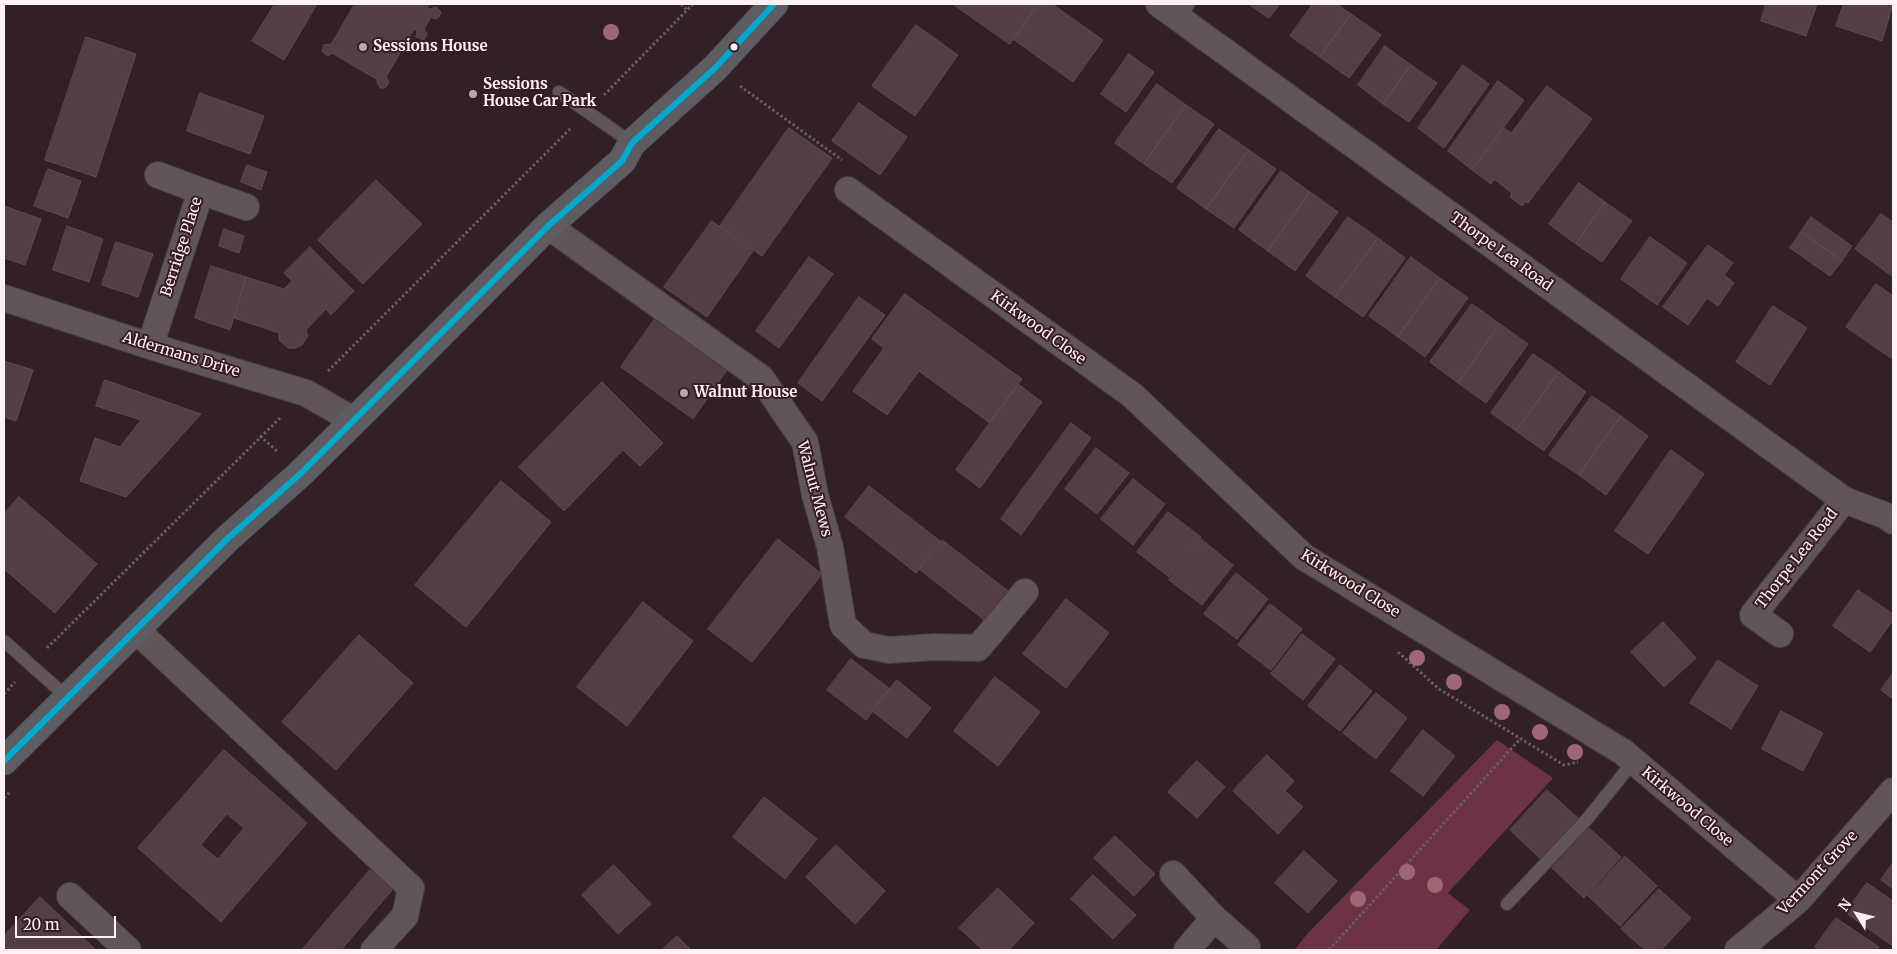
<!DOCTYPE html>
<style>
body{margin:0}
#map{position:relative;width:1897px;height:954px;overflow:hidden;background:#312126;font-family:Merriweather,serif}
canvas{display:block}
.frame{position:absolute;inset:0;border:5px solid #fdf1f3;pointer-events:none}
.north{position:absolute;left:1832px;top:889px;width:50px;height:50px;-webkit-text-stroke:4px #371b22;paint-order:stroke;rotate:306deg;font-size:14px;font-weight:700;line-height:20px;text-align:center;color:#fdf1f3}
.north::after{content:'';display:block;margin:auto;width:18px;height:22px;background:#fdf1f3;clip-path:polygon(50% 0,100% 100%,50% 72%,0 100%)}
.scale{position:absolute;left:15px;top:916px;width:101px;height:22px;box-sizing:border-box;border:2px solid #fdf1f3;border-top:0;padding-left:6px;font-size:15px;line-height:18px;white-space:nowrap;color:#fdf1f3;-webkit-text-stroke:4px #371b22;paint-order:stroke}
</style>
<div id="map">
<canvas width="1897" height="954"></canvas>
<div class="frame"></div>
<div class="north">N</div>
<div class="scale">20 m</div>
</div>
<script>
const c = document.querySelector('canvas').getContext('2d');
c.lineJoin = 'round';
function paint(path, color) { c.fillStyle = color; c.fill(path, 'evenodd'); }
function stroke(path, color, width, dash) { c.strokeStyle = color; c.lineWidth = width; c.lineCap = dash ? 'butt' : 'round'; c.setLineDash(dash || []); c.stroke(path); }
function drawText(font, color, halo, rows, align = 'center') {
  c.font = font + ' Merriweather,serif'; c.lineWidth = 4; c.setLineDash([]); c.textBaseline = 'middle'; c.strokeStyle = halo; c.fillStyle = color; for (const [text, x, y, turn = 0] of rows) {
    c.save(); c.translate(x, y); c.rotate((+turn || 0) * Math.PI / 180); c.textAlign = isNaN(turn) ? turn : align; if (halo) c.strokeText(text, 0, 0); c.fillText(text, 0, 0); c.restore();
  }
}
const green = new Path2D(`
 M1497,740L1553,778L1448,893L1470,910L1436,950H1294L1308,933Z`);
const building = new Path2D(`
 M275,4H317L284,60L252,41Z
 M355,4H430L427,8L430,9L436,7L441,12L439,17L435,19L431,17L424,29L427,34L424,40L416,37L417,31L414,29L386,77L389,82L385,88H380L377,82L378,80L332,53L328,56L322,51L324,45L331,44Z
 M953,4H1039L1010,44Z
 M1039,4H1052L1103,40L1073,82L1013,39Z
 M1249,4H1280L1269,18Z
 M1313,4H1337L1351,14L1320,57L1290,36Z
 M1766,4H1817L1806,36L1761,21Z
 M1844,4H1893L1882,41L1836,26Z
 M1351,14L1381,35L1349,78L1320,57Z
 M916,25L958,55L915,116L872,86Z
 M86,37L136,54L96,177L45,160Z
 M1385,46L1411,65L1383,104L1358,85Z
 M1129,54L1154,72L1126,112L1101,94Z
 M1411,65L1437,83L1409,122L1383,104Z
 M1463,65L1489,84L1444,148L1418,128Z
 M1498,81L1524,100L1472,170L1448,151Z
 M1157,84L1186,105L1144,164L1115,143Z
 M1547,86L1592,119L1528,203L1526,201L1522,206L1510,197L1512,193L1494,179L1491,184L1472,170L1504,128L1511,133Z
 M200,93L264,116L250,154L187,131Z
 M859,103L907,137L880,175L832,141Z
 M1186,105L1214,124L1172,183L1144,164Z
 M789,128L832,158L762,256L720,226Z
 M1219,129L1249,150L1206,209L1177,188Z
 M1249,150L1276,169L1234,228L1206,209Z
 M247,165L267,172L261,190L241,182Z
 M48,169L81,181L68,218L34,206Z
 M1281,171L1310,192L1268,251L1239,230Z
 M376,180L422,224L363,284L318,240Z
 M1579,183L1605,202L1576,244L1549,224Z
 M1310,192L1338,212L1295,271L1268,251Z
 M1605,202L1632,221L1602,262L1576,244Z
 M4,206L41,219L25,265L4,258Z
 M1881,214L1893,222V277L1855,249Z
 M1348,217L1378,238L1335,297L1306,276Z
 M1811,217L1852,246L1842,261L1801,232Z
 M712,221L753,251L707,317L664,287Z
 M67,226L103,239L89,282L53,270Z
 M224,229L244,236L239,253L219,246Z
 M1801,232L1842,261L1830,276L1790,248Z
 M1650,237L1687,263L1657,305L1621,279Z
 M1378,238L1405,258L1363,317L1335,297Z
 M116,242L153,254L138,297L102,285Z
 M1708,245L1733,263L1724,275L1734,283L1718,306L1707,298L1688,325L1663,307Z
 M310,247L354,291L331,315L326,309L306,330L308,336L302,345L296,348H288L279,340V333L234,318L246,277L284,289L292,281L284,273Z
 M809,257L833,274L779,348L756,331Z
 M1411,257L1440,278L1398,337L1369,316Z
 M211,266L246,277L230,330L195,318Z
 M1440,278L1468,298L1425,357L1398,337Z
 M1876,284L1893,296V355L1891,358L1846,327Z
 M905,294L1022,379L990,423L919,371L887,415L853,391L884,348L872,339Z
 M859,297L885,315L822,401L798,383Z
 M1472,304L1500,324L1458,383L1430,362Z
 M1773,306L1807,328L1770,385L1736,362Z
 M657,316L729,367L693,419L621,367Z
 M1500,324L1528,344L1486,403L1458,383Z
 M1533,354L1559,372L1516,431L1491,413Z
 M4,361L33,370L16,421L4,417Z
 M1559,372L1586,392L1544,451L1516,431Z
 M105,380L201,414L126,497L80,481L95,438L120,447L141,420L96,406Z
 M602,382L663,443L640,466L623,450L564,511L519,467Z
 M1018,384L1042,402L980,488L956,470Z
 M1592,396L1621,416L1579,475L1549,455Z
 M1621,416L1648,436L1606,495L1579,475Z
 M1071,423L1091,438L1021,535L1001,519Z
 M1096,448L1129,473L1097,514L1065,489Z
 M1671,450L1704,474L1648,554L1615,531Z
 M1133,479L1165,504L1133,545L1101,519Z
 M501,481L551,522L466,627L415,585Z
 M869,486L940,541L916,573L845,517Z
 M19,497L97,564L55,613L4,569V514Z
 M1168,512L1201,537L1169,577L1137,552Z
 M778,539L822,574L752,662L708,629Z
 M1201,539L1233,565L1202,605L1169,580Z
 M942,540L1016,597L992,626L919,569Z
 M1236,573L1268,599L1237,639L1204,614Z
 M1858,590L1893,614V620L1870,652L1833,626Z
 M1066,599L1109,633L1066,688L1023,654Z
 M643,602L693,641L627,726L577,687Z
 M1270,604L1302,629L1271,670L1238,645Z
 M1663,622L1696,658L1664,687L1631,652Z
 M1302,634L1335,659L1303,700L1271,674Z
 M359,635L413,683L336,770L282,722Z
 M851,659L890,689L866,720L827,690Z
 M1718,660L1758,686L1731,729L1690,703Z
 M1340,665L1372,691L1340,731L1308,706Z
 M1893,673V699L1881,690Z
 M995,677L1040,712L998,766L954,731Z
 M897,680L931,708L907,738L872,711Z
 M1376,693L1407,718L1376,759L1343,733Z
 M1781,711L1823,733L1803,771L1762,749Z
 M1423,730L1455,756L1423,796L1391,771Z
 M224,750L307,823L221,922L138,848ZM227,814L244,828L218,859L201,845Z
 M1267,755L1294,781L1285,791L1303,807L1278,834L1233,791Z
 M1197,761L1225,787L1197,818L1168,792Z
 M1547,790L1579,819L1542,860L1510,830Z
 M764,797L817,839L785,879L733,837Z
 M1589,828L1621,857L1584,898L1552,868Z
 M1115,836L1155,874L1134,896L1094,858Z
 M836,845L885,891L855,924L806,877Z
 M1304,851L1337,881L1308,913L1275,883Z
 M1625,856L1657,886L1620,926L1588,896Z
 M1893,863V889L1881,880Z
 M614,865L651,904L618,934L582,895Z
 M370,870L393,889L341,950H302Z
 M1093,875L1136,915L1113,939L1071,899Z
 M1867,883L1893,901V946L1846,913Z
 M998,888L1034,923L1009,950H983L959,928Z
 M1659,889L1691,918L1661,950H1645L1621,929Z
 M40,897L96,950H4V936Z
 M1836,918L1879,947L1877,950H1821L1815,947Z
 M677,936L691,950H662Z`);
const path = new Path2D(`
 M681,4L687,10
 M740,86L842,160
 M604,95L693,4
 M328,371L571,128
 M260,436L278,452
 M47,648L281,417
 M1398,652L1439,689L1564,765L1578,762
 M4,694L15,682
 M4,798L10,792
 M1329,950L1521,738`);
const lane = new Path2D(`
 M1179,18L1189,4
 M559,92L632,143
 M4,641L68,698
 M1507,904L1588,818L1634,761`);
const street = new Path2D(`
 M1159,4L1844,500L1884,515L1893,521
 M848,190L1132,395L1304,557L1623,752L1798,900
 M201,191L246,207
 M548,226L761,378L805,442L815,495L830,547L843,625L864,645L889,650L935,647L978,648L1025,592
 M4,298L150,346L306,393L353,420
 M150,346L201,191L158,175
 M136,630L411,888L405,916L374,950
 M1780,634L1753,615L1844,500
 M1173,874L1214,918
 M70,896L128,950
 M1187,950L1214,918L1247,947
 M1738,950L1798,900L1893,791`);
const primary = new Path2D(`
 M4,761L227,539L300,474L380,395L548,226L622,161L632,143L715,68L774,4`);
const bus1 = new Path2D(`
 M4,761L227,539L300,474L548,226L622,161L632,143L715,68L774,4`);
const trees = [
 [611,32],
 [1417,658],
 [1454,682],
 [1502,712],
 [1540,732],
 [1575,752],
 [1407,872],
 [1435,885],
 [1358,899]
];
const markers = [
 [363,47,5,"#b6a8ab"],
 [734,47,4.5,"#fdf1f3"],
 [473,94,5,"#b6a8ab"],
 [684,393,5,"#b6a8ab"]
];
const poiNames = [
 ["Sessions House",373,47],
 ["Sessions",483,85],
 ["House Car Park",483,102],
 ["Walnut House",694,393]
];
const streetNames = [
 ["Berridge Place",182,247,-72],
 ["Thorpe Lea Road",1501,252,36],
 ["Kirkwood Close",1038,328,36],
 ["Aldermans Drive",181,355,17],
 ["Walnut Mews",814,489,75],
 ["Thorpe Lea Road",1797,559,-52],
 ["Kirkwood Close",1350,584,32],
 ["Kirkwood Close",1687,807,40],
 ["Vermont Grove",1818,873,-47]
];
paint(green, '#6b3343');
paint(building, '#523e44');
stroke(building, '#5a4c50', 1);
stroke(lane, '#493d40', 14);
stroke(street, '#493d40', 28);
stroke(primary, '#493d40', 29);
stroke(path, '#685d60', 3, [2.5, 2.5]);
stroke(lane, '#625558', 12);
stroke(street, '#625558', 26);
stroke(primary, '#5d5c62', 28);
stroke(bus1, '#00a9ce', 6);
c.fillStyle = '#9e6775';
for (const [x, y] of trees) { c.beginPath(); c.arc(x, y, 8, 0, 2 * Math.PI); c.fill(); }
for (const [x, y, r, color] of markers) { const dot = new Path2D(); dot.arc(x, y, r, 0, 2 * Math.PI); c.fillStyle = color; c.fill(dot); stroke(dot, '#371b22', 2); }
drawText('bold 15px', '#fdf1f3', '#371b22', poiNames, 'left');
drawText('15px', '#fdf1f3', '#371b22', streetNames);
</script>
